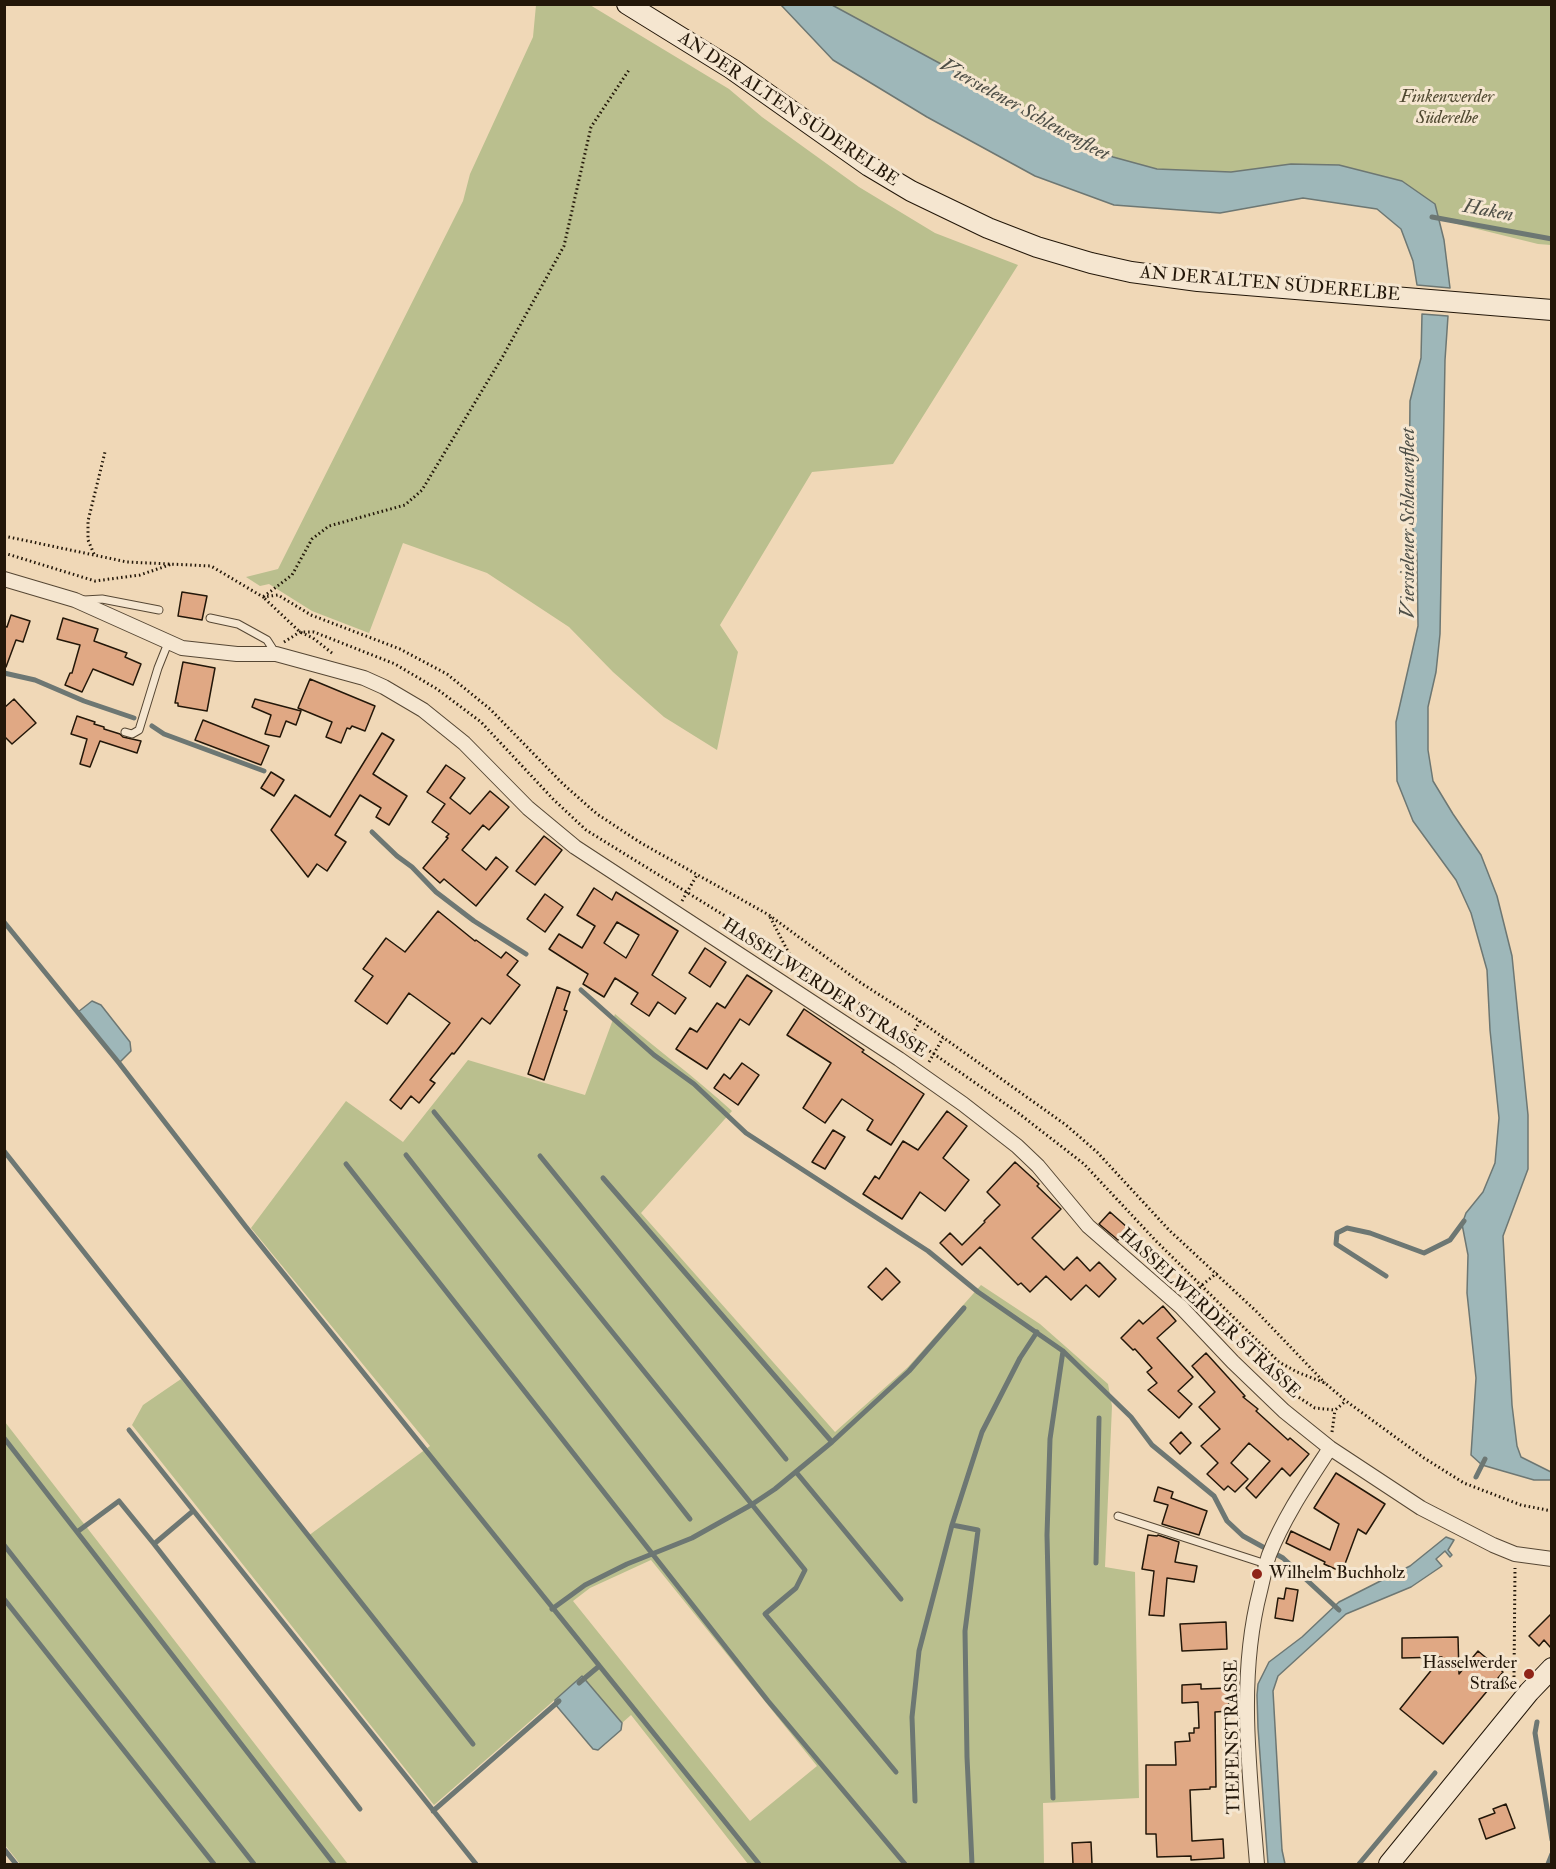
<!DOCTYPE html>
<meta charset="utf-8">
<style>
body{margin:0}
#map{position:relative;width:1556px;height:1869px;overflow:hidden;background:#f0d8b7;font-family:"IM FELL Double Pica",serif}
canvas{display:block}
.frame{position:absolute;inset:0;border:6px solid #231709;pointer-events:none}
</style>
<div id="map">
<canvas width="1556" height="1869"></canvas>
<div class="frame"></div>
</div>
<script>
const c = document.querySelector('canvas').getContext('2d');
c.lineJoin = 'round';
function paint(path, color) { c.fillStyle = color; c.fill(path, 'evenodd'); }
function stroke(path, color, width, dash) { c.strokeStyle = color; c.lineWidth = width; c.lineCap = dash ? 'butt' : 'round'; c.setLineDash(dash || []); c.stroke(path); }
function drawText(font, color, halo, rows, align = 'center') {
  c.font = font + ' "IM FELL Double Pica",serif'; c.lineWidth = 6; c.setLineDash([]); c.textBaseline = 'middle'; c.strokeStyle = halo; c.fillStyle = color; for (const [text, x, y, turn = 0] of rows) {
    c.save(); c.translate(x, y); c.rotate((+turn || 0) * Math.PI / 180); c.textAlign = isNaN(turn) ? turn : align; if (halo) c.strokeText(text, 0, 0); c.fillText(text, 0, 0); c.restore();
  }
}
const green = new Path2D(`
 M536,5H590L729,89L762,117L859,187L935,233L1018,265L893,464L812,472L720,625L738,652L717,750L664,717L613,672L569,627L487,573L403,543L369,633L312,611L269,584L260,586L246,577L278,569L463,201L470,174L533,37Z
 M805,5H1551V245L1538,244L1453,223L1418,211L1379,189L1145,181Z
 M615,1014C654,1047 695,1077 732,1111L641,1213L835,1432L908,1367L981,1285L1040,1324L1108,1384L1112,1406L1105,1567L1135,1572L1139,1798L1043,1803L1044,1864H748L631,1715L622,1723L582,1676L434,1805L132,1425L143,1405L181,1379L308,1536L430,1446L251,1228L346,1101L403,1142L468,1060L585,1095ZM651,1560L817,1766L750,1821L573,1601L590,1588Z
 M4,1422H5L348,1864H20L5,1845Z`);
const water = new Path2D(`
 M781,5H832L1113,157L1157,169L1231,172L1291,164L1339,165L1402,181L1435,204L1444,240L1450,288L1417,285L1413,261L1401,229L1377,209L1303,198L1220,213L1114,205L1035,176L927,117L833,60Z
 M1422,314L1448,316L1445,360L1440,634L1436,672L1428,707V750L1433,781L1453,814L1481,855L1497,896L1512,956L1528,1115V1169L1503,1236L1512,1405L1517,1446L1521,1457L1551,1472V1480H1534L1482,1465L1471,1455L1476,1378L1467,1293L1468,1255L1462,1224L1466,1213L1483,1192L1495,1163L1499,1118L1490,1030L1487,970L1471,913L1456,880L1413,821L1397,781L1396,722L1418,626L1417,554L1409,503L1410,401L1421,358Z
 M92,1001L101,1005L130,1042L131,1051L119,1063L78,1012Z
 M1446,1537L1454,1540L1448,1550L1452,1555L1450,1557L1445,1551L1436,1559L1442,1566L1411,1587L1346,1614L1278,1676L1273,1691L1282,1850L1285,1864H1268L1258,1728L1257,1695L1258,1684L1269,1662L1302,1637L1339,1602L1410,1566Z
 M582,1676L622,1723L621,1730L598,1750L593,1749L555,1704V1700Z`);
const stream = new Path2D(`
 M1432,217L1552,239
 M4,673L35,680L84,701L134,718
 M152,726L164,734L264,771
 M372,832L397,856L412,867L436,892L474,921L526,954
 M4,922L119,1063L246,1227L759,1864
 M581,990L654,1055L694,1084L746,1133L928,1251L978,1292L1063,1351L1131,1417L1152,1445L1214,1496L1227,1521L1243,1536L1283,1558L1339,1610
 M434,1112L805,1570L796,1588L765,1614L896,1772
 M4,1151L473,1744
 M406,1155L690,1519
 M540,1156L786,1459
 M346,1164L768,1701L905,1864
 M603,1178L832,1442
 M1386,1276L1336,1244L1337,1233L1347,1228L1370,1233L1424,1253L1450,1240L1464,1221
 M129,1430L476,1864
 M4,1438L77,1532L119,1501L154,1544L193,1511
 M796,1472L901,1599
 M1476,1477L1485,1459
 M952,1525L978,1530L965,1631L967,1757L972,1864
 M77,1532L334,1864
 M154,1544L360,1809
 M4,1545L254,1864
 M1096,1563L1099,1418
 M4,1599L214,1864
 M552,1609L585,1585L627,1564L692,1538L751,1505L775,1489L832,1442L909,1371L964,1308
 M579,1683L598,1667
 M1537,1722L1535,1733L1552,1840
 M1053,1798L1047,1535L1050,1439L1063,1351
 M915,1801L912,1717L919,1651L952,1525L982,1432L1020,1358L1037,1332
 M433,1811L559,1701
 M4,1849L16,1864
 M1359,1864L1435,1773
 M1548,1864L1552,1854`);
const building = new Path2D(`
 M182,592L207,596L202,620L178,616Z
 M11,615L30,621L23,642L16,640L6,667H4V626L7,627Z
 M63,618L98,629L94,641L127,653L125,657L141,664L133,685L93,669L82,692L65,685L70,673H72L80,645L57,639Z
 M183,662L215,668L207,711L178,706V703H175Z
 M310,679L375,706L365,731L352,726L350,729L347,728L341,743L326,737L332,722L298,708Z
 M14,699L36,723L12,744L4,736V708Z
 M255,699L301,711L296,725L286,721L280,737L265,734L271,715L252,707Z
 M77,716L95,722L94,724L104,727V729L120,734L123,737L141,741L137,753L100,741L90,767L80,764L87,739L71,734Z
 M203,720L269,746L261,765L195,740Z
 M382,733L394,740L373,774L407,796L389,825L376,817L381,808L360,795L335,835L346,842L327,871L317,864L308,877L271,830L295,795L330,817Z
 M446,765L465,778L450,798L470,814L490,791L509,807L489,830L483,825L462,850L486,870L496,857L508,867L476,906L444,879L440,883L423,868L448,838L446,837L449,834L432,822L445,804L427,792Z
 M271,772L284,780L274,796L261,788Z
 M544,836L562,850L535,885L516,871Z
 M594,888L612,900L616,892L678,931L652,975L686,998L675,1014L658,1002L649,1016L631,1004L638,993L615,978L604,997L583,984L588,974L549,949L559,934L582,948L595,926L577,915ZM617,922L639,935L626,958L604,943Z
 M545,894L563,907L545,932L527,919Z
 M438,911L475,941L476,940L501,958L506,952L518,961L507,975L520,985L490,1024L482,1018L454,1054L452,1053L430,1080L435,1083L419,1103L411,1096L401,1109L390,1100L450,1023L409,993L387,1024L355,1001L373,976L363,969L386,938L405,952Z
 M705,948L726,962L710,987L689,973Z
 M747,975L772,991L749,1025L740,1019L707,1069L676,1049L690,1028L697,1032L717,1003L725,1008Z
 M557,987L570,992L564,1010L567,1011L544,1080L528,1074Z
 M804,1009L864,1050L862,1052L924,1094L891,1145L867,1130L873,1120L842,1099L825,1123L803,1108L831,1063L787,1035Z
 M742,1063L759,1075L738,1105L714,1088L724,1074L730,1079Z
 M947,1111L967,1126L943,1158L969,1180L945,1211L920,1192L902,1219L863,1194L875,1176L879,1179L903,1141L918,1150Z
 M833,1130L845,1137L825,1169L812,1162Z
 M1015,1162L1039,1184L1037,1186L1061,1209L1032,1238L1064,1270L1077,1257L1090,1271L1099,1262L1116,1279L1099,1297L1086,1285L1071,1300L1046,1276L1030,1292L1021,1283L1018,1285L980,1247L962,1265L940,1243L950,1233L962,1245L985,1222L984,1221L1000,1205L987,1192Z
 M1110,1212L1128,1228L1118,1240L1099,1224Z
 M886,1268L900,1282L882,1300L868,1287Z
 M1163,1306L1176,1321L1157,1338L1193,1377L1178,1391L1192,1404L1179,1418L1148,1390L1157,1383L1147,1372L1152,1368L1135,1349L1133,1350L1121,1338L1139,1320L1143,1324Z
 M1206,1353L1245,1396L1243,1397L1258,1409L1256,1411L1288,1440L1290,1438L1309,1454L1290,1476L1282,1468L1256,1498L1246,1488L1270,1461L1249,1443L1231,1463L1248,1479L1235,1492L1228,1486L1224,1490L1207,1474L1218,1463L1201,1446L1220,1429L1199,1407L1215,1392L1192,1366Z
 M1181,1432L1191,1443L1180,1454L1170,1443Z
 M1336,1473L1385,1504L1366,1534L1358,1529L1342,1572L1324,1564L1325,1562L1286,1543L1291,1531L1330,1550L1339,1524L1314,1508Z
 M1158,1487L1173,1492L1171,1498L1207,1511L1199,1535L1162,1524L1168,1505L1154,1501Z
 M1148,1535L1157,1536L1158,1535L1179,1542L1175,1562L1197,1566L1194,1582L1167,1578L1164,1616L1149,1615L1154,1571L1142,1569Z
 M1286,1588L1298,1590L1293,1621L1275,1618L1278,1598L1284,1599Z
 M1551,1614V1648L1544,1640L1539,1646L1529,1636Z
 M1226,1622L1227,1649L1182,1651L1180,1624Z
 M1458,1637L1459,1674L1478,1651L1503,1672L1443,1744L1400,1709L1442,1657L1402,1658V1638Z
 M1201,1684V1689L1228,1688L1229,1711L1215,1712L1216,1787H1210V1789L1190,1790L1192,1841L1223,1839L1224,1858L1191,1860V1856L1157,1857L1156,1834H1146V1765H1176L1175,1742L1190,1741L1189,1733H1194V1728H1199L1198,1702L1182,1703V1685Z
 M1506,1804L1515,1828L1486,1839L1479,1819L1495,1813L1493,1809Z
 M1091,1842L1092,1864H1073L1072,1843Z`);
const path = new Path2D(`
 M4,536L127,562L211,566L263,597L278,595L311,615L400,649L447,674L490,709L563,784L597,814L641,843L769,915L861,983L920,1021L1066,1125L1097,1152L1169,1230L1257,1312L1325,1383
 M4,553L95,581L140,575L172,564
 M94,554L88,540V521L105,452
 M284,642L300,632H314L395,664L437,689L481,722L553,799L586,830L756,935L911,1038L1017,1112L1084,1164L1156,1241L1279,1362L1297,1372L1325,1383L1346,1401L1424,1458L1464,1483L1521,1505L1552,1511
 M332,653L313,638L300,632L263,597L292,575L312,539L329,526L405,505L422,490L503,356L564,246L591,127L629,70
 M682,901L697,875
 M770,917L792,959
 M906,1046L920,1021
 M929,1062L943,1038
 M1190,1298L1202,1285L1217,1273
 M1280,1385L1315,1408L1335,1410L1346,1401
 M1332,1432L1335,1410
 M1514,1677L1515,1568`);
const service = new Path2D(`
 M84,600L102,599L159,610
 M210,618L238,624L267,640L276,654
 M125,732L132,734L139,730L158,668L168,643
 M1118,1516L1266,1564`);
const minor = new Path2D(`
 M4,579L75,600L182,648L237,654H276L364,678L384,687L423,710L464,743L528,808L575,847L899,1059L963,1104L1017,1146L1038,1166L1088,1226L1181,1307L1233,1362L1284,1411L1330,1448L1421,1508L1493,1545L1515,1554L1552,1559
 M1257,1864C1250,1774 1237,1680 1260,1591C1263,1579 1265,1567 1269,1555C1284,1517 1308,1482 1330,1448`);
const secondary = new Path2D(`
 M627,4L732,69L869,166L911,191L988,228L1037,247L1091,263L1131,272L1198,281L1552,310
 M1389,1864L1529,1692L1552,1668`);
const markers = [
 [1257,1574,6,"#8f2418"],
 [1529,1674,6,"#8f2418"]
];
const parkNames = [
 ["Finkenwerder",1447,98],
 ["Süderelbe",1447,119]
];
const streetNames = [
 ["AN DER ALTEN SÜDERELBE",788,110,34],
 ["AN DER ALTEN SÜDERELBE",1270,285,5],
 ["HASSELWERDER STRASSE",824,989,33],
 ["HASSELWERDER STRASSE",1209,1314,43],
 ["TIEFENSTRASSE",1234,1737,-91]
];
const poiNames = [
 ["Wilhelm Buchholz",1269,1574],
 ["Hasselwerder",1517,1664,"right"],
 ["Straße",1517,1685,"right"]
];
const waterNames = [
 ["Viersielener Schleusenfleet",1024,111,29],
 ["Haken",1488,212,11],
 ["Viersielener Schleusenfleet",1410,523,-90]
];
paint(green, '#babf8e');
paint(water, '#9eb7b9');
stroke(water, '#6d7773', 1.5);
stroke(stream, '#6d7773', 5);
paint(building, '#e0a884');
stroke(building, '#231709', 1.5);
stroke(service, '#564734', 9);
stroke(minor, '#564734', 16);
stroke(secondary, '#231709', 22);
stroke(path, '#231709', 3, [1.5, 3]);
stroke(service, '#f5e6d0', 7);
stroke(minor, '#f5e6d0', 14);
stroke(secondary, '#f5e6d0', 20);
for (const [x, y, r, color] of markers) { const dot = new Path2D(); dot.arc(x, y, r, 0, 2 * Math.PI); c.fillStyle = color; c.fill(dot); stroke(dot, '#f5e6d0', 2); }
drawText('italic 18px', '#504931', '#f5e6d0', parkNames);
drawText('18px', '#231709', '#f5e6d0', streetNames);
drawText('18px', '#231709', '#f5e6d0', poiNames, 'left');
drawText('italic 20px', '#4e4f47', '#f5e6d0', waterNames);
</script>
